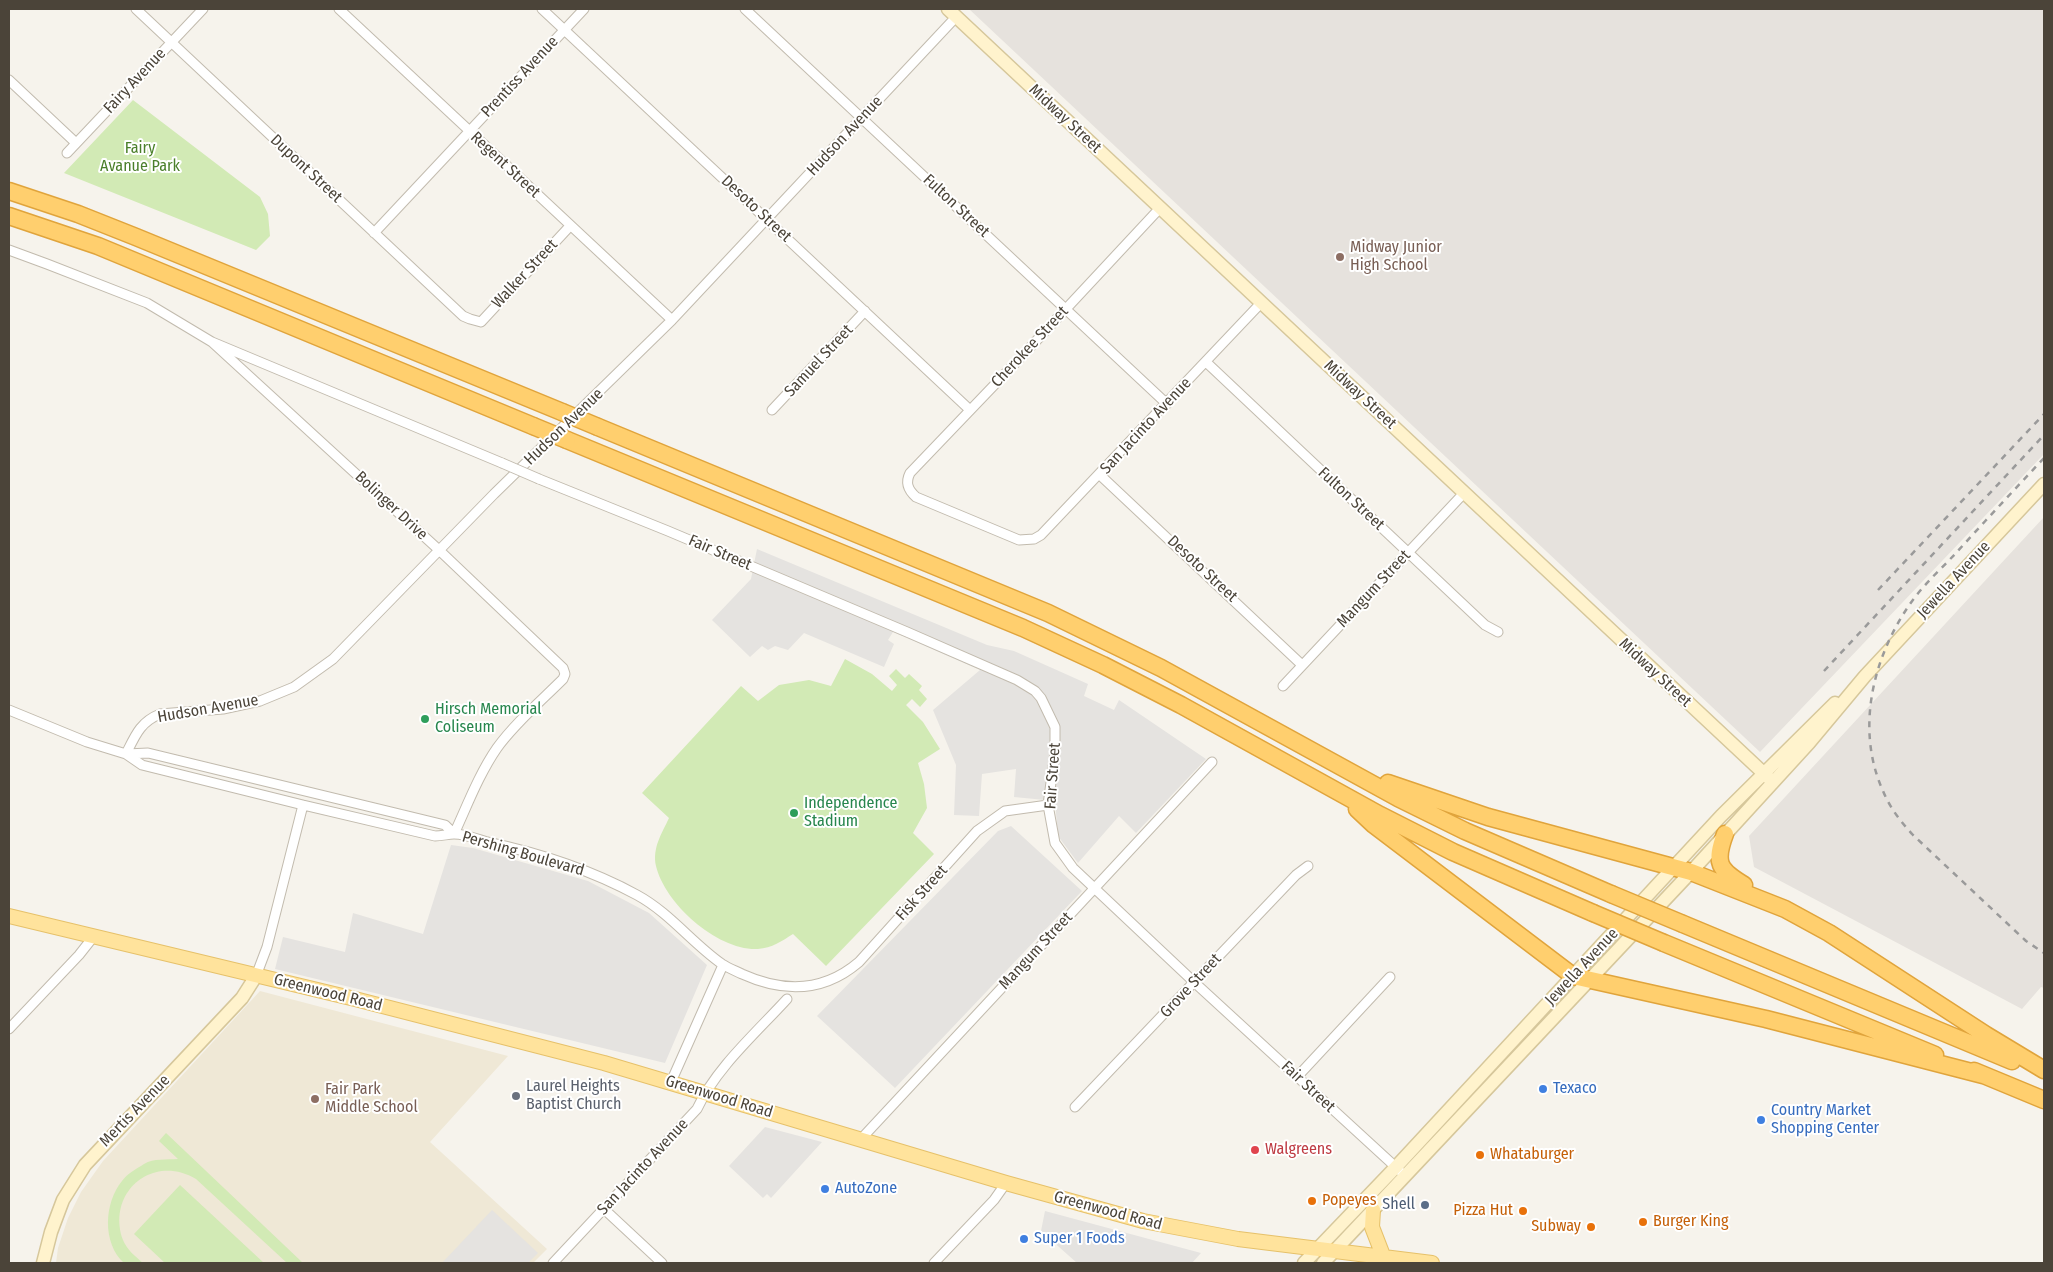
<!DOCTYPE html>
<style>
body{margin:0}
#map{position:relative;width:2053px;height:1272px;overflow:hidden;background:#f6f3ec;font-family:"Fira Sans Condensed",sans-serif}
canvas{display:block}
.frame{position:absolute;inset:0;border:10px solid #4b4439;pointer-events:none}
</style>
<div id="map">
<canvas width="2053" height="1272"></canvas>
<div class="frame"></div>
</div>
<script>
const c = document.querySelector('canvas').getContext('2d');
c.lineJoin = 'round';
function paint(path, color) { c.fillStyle = color; c.fill(path, 'evenodd'); }
function stroke(path, color, width, dash) { c.strokeStyle = color; c.lineWidth = width; c.lineCap = dash ? 'butt' : 'round'; c.setLineDash(dash || []); c.stroke(path); }
function drawText(font, color, halo, rows, align = 'center') {
  c.font = font + ' "Fira Sans Condensed",sans-serif'; c.lineWidth = 4; c.setLineDash([]); c.textBaseline = 'middle'; c.strokeStyle = halo; c.fillStyle = color; for (const [text, x, y, turn = 0] of rows) {
    c.save(); c.translate(x, y); c.rotate((+turn || 0) * Math.PI / 180); c.textAlign = isNaN(turn) ? turn : align; if (halo) c.strokeText(text, 0, 0); c.fillText(text, 0, 0); c.restore();
  }
}
const industrial = new Path2D(`
 M969,9H2044V454L1760,752Z
 M2044,517V988L2041,987L2022,1009L1754,867L1749,836Z`);
const education = new Path2D(`
 M260,991L508,1056L430,1142L547,1249L533,1263H56L58,1248L68,1218L81,1192L103,1161Z`);
const green = new Path2D(`
 M133,100L260,197L268,214L270,236L256,250L64,173Z
 M845,659L872,674L892,691L897,685L889,676L896,669L905,678L909,674L922,686L919,690L927,699L920,707L912,699L906,705L923,722L940,749L918,763L924,784L927,808L913,833L934,854L826,966L793,934C782,941 772,948 758,949C718,951 665,904 656,866C652,848 662,833 669,818L642,793L741,686L758,701L779,685L809,680L831,686Z
 M166,1133L303,1263H287L196,1179C153,1153 106,1192 123,1240C127,1250 135,1256 143,1263H124C102,1243 104,1203 122,1181C127,1174 136,1169 144,1164C154,1158 166,1160 178,1159L159,1141Z
 M180,1185L264,1263H165L134,1234Z`);
const parking = new Path2D(`
 M757,549L987,645L1014,651L1088,684L1084,696L1114,710L1119,700L1206,759L1136,833L1119,816L1078,863L1058,836L1055,801L1014,797L1016,769L982,774L979,816L954,815L956,765L933,710L980,670L893,632L888,640L894,644L884,667L804,633L788,650L775,646L768,650L762,646L750,657L712,620L751,579Z
 M1011,826L1082,891L895,1088L817,1016L998,831Z
 M451,845L473,848L588,881L649,913L707,965L665,1063L275,969L283,937L345,952L353,913L423,934Z
 M765,1127L822,1142L771,1198L767,1194L763,1198L729,1166Z
 M492,1210L538,1253L528,1263H442Z
 M1045,1211L1201,1253L1192,1263H1077L1041,1231Z`);
const street = new Path2D(`
 M136,9L463,316L470,319L481,322L570,226
 M339,9L672,320
 M542,9L970,410
 M745,9L1167,404
 M9,80L76,143
 M67,153L203,9
 M1160,208L1023,355L910,473C905,483 908,490 916,497L1019,540L1034,539L1041,535L1261,303
 M374,233L584,9
 M9,250L47,264L147,303L212,342L502,463
 M212,342L439,550L563,668L565,674L563,679C541,701 515,723 497,748C479,774 467,806 454,834
 M1206,362L1485,625L1498,632
 M772,410L865,311
 M1100,475L1302,665
 M539,479L668,531L907,632L1017,680L1035,691L1041,698L1055,727V752L1048,805L1055,843L1073,868L1194,982L1400,1171
 M1283,686L1464,493
 M9,710L87,742L126,754L142,765L303,805L435,836C442,836 448,834 454,834C465,834 477,839 487,842C539,853 591,870 637,895C670,913 692,943 722,964C728,968 736,971 742,974C784,993 824,992 859,962L977,831L1005,811L1048,805
 M126,754C135,736 140,722 160,714L223,709L260,701L294,687L333,659L494,494L672,320L956,17
 M127,754L148,753L445,825L454,834
 M256,976L267,947L303,805
 M9,1029L79,955L94,936
 M1297,1077L1390,977
 M671,1082L723,965
 M1075,1107L1296,875L1308,866
 M861,1139L1212,762
 M604,1209L662,1263
 M553,1263L697,1109C716,1068 756,1033 787,999
 M934,1263L994,1200L1006,1183`);
const secondary = new Path2D(`
 M948,9L1773,782
 M43,1263L51,1232L63,1200L85,1165L242,998L256,976
 M1304,1263L1395,1168L1721,816L1835,703
 M1323,1263L1691,872L1809,743L1865,676L2044,484`);
const primary = new Path2D(`
 M9,916L355,999L604,1063L1006,1183L1143,1221L1238,1239L1432,1263
 M1373,1210L1372,1227L1384,1258`);
const highway = new Path2D(`
 M9,191L78,214L136,237L562,412
 M9,216L98,246L533,426
 M598,427L1048,613L1161,668L1398,798L1465,831L1611,894
 M567,440L1023,628L1103,665L1181,705L1380,815L1453,852L1593,913
 M1388,783L1488,817L1691,872L1785,909L1829,933L1986,1035L2044,1070
 M1357,809L1374,825L1573,976L1766,1019L1983,1075
 M1725,834C1714,863 1719,870 1744,885
 M1683,924L2012,1061
 M1664,943L1935,1055
 M1974,1071L2044,1100`);
const rail = new Path2D(`
 M2044,458C2015,489 1985,521 1956,553C1941,569 1923,585 1910,604C1873,657 1855,729 1883,791C1890,808 1901,822 1913,835L2026,941L2044,953
 M1878,590L2044,414
 M1824,671L2044,435`);
const streetBridge = new Path2D(`
 M502,463L539,479`);
const highwayBridge = new Path2D(`
 M562,412L598,427
 M533,426L567,440
 M1611,894L1683,924
 M1593,913L1664,943`);
const markers = [
 [1340,257,5,"#8d6e63"],
 [425,719,5,"#2e9e5b"],
 [794,813,5,"#2e9e5b"],
 [1543,1089,5,"#3f7fe0"],
 [516,1096,5,"#6b7280"],
 [315,1099,5,"#8d6e63"],
 [1761,1120,5,"#3f7fe0"],
 [1255,1150,5,"#e0444e"],
 [1480,1155,5,"#e8710a"],
 [825,1189,5,"#3f7fe0"],
 [1312,1201,5,"#e8710a"],
 [1425,1205,5,"#5c6f8a"],
 [1523,1211,5,"#e8710a"],
 [1643,1222,5,"#e8710a"],
 [1591,1227,5,"#e8710a"],
 [1024,1239,5,"#3f7fe0"]
];
const streetNames = [
 ["Prentiss Avenue",520,77,-47],
 ["Fairy Avenue",135,81,-47],
 ["Midway Street",1065,119,43],
 ["Hudson Avenue",845,136,-47],
 ["Regent Street",505,165,43],
 ["Dupont Street",306,169,43],
 ["Fulton Street",956,206,43],
 ["Desoto Street",756,209,43],
 ["Walker Street",525,274,-47],
 ["Cherokee Street",1030,347,-47],
 ["Samuel Street",819,361,-47],
 ["Midway Street",1360,395,43],
 ["San Jacinto Avenue",1146,426,-47],
 ["Hudson Avenue",564,427,-44],
 ["Fulton Street",1351,499,43],
 ["Bolinger Drive",391,506,43],
 ["Fair Street",720,553,23],
 ["Desoto Street",1202,569,43],
 ["Jewella Avenue",1954,580,-47],
 ["Mangum Street",1374,589,-47],
 ["Midway Street",1655,673,43],
 ["Hudson Avenue",208,709,-10],
 ["Fair Street",1053,776,-86],
 ["Pershing Boulevard",523,854,16],
 ["Fisk Street",922,893,-48],
 ["Mangum Street",1036,951,-47],
 ["Jewella Avenue",1582,967,-47],
 ["Grove Street",1191,986,-47],
 ["Greenwood Road",328,993,14],
 ["Fair Street",1308,1087,43],
 ["Greenwood Road",719,1097,17],
 ["Mertis Avenue",135,1111,-46],
 ["San Jacinto Avenue",643,1167,-47],
 ["Greenwood Road",1108,1211,15]
];
const parkNames = [
 ["Fairy",140,149],
 ["Avanue Park",140,167]
];
const educationNames = [
 ["Midway Junior",1350,248],
 ["High School",1350,266],
 ["Fair Park",325,1090],
 ["Middle School",325,1108]
];
const leisureNames = [
 ["Hirsch Memorial",435,710],
 ["Coliseum",435,728],
 ["Independence",804,804],
 ["Stadium",804,822]
];
const worshipNames = [
 ["Laurel Heights",526,1087],
 ["Baptist Church",526,1105]
];
const shopNames = [
 ["Texaco",1553,1089],
 ["Country Market",1771,1111],
 ["Shopping Center",1771,1129],
 ["AutoZone",835,1189],
 ["Super 1 Foods",1034,1239]
];
const healthNames = [
 ["Walgreens",1265,1150]
];
const foodNames = [
 ["Whataburger",1490,1155],
 ["Popeyes",1322,1201],
 ["Pizza Hut",1513,1211,"right"],
 ["Burger King",1653,1222],
 ["Subway",1581,1227,"right"]
];
const serviceNames = [
 ["Shell",1415,1205]
];
paint(industrial, '#e6e2dd');
paint(education, '#efe8d6');
paint(green, '#d2eab5');
paint(parking, '#e5e3e0');
stroke(street, '#c2bbae', 11);
stroke(secondary, '#d6c79b', 15);
stroke(primary, '#e6c16a', 16);
stroke(highway, '#e0a43c', 19);
stroke(street, '#fff', 9);
stroke(secondary, '#fff3cd', 12);
stroke(primary, '#ffe39c', 14);
stroke(highway, '#ffcf6e', 16);
stroke(rail, '#9a9a9a', 2.5, [6, 6]);
stroke(streetBridge, '#c2bbae', 11, []);
stroke(highwayBridge, '#e0a43c', 19, []);
stroke(streetBridge, '#fff', 9);
stroke(highwayBridge, '#ffcf6e', 16);
for (const [x, y, r, color] of markers) { const dot = new Path2D(); dot.arc(x, y, r, 0, 2 * Math.PI); c.fillStyle = color; c.fill(dot); stroke(dot, '#fff', 2); }
drawText('16px', '#4b4439', '#fff', streetNames);
drawText('16px', '#4a7f2a', '#fff', parkNames);
drawText('16px', '#785e54', '#fff', educationNames, 'left');
drawText('16px', '#27864d', '#fff', leisureNames, 'left');
drawText('16px', '#5b616d', '#fff', worshipNames, 'left');
drawText('16px', '#366cbe', '#fff', shopNames, 'left');
drawText('16px', '#be3a42', '#fff', healthNames, 'left');
drawText('16px', '#c56008', '#fff', foodNames, 'left');
drawText('16px', '#4e5e75', '#fff', serviceNames, 'right');
</script>
